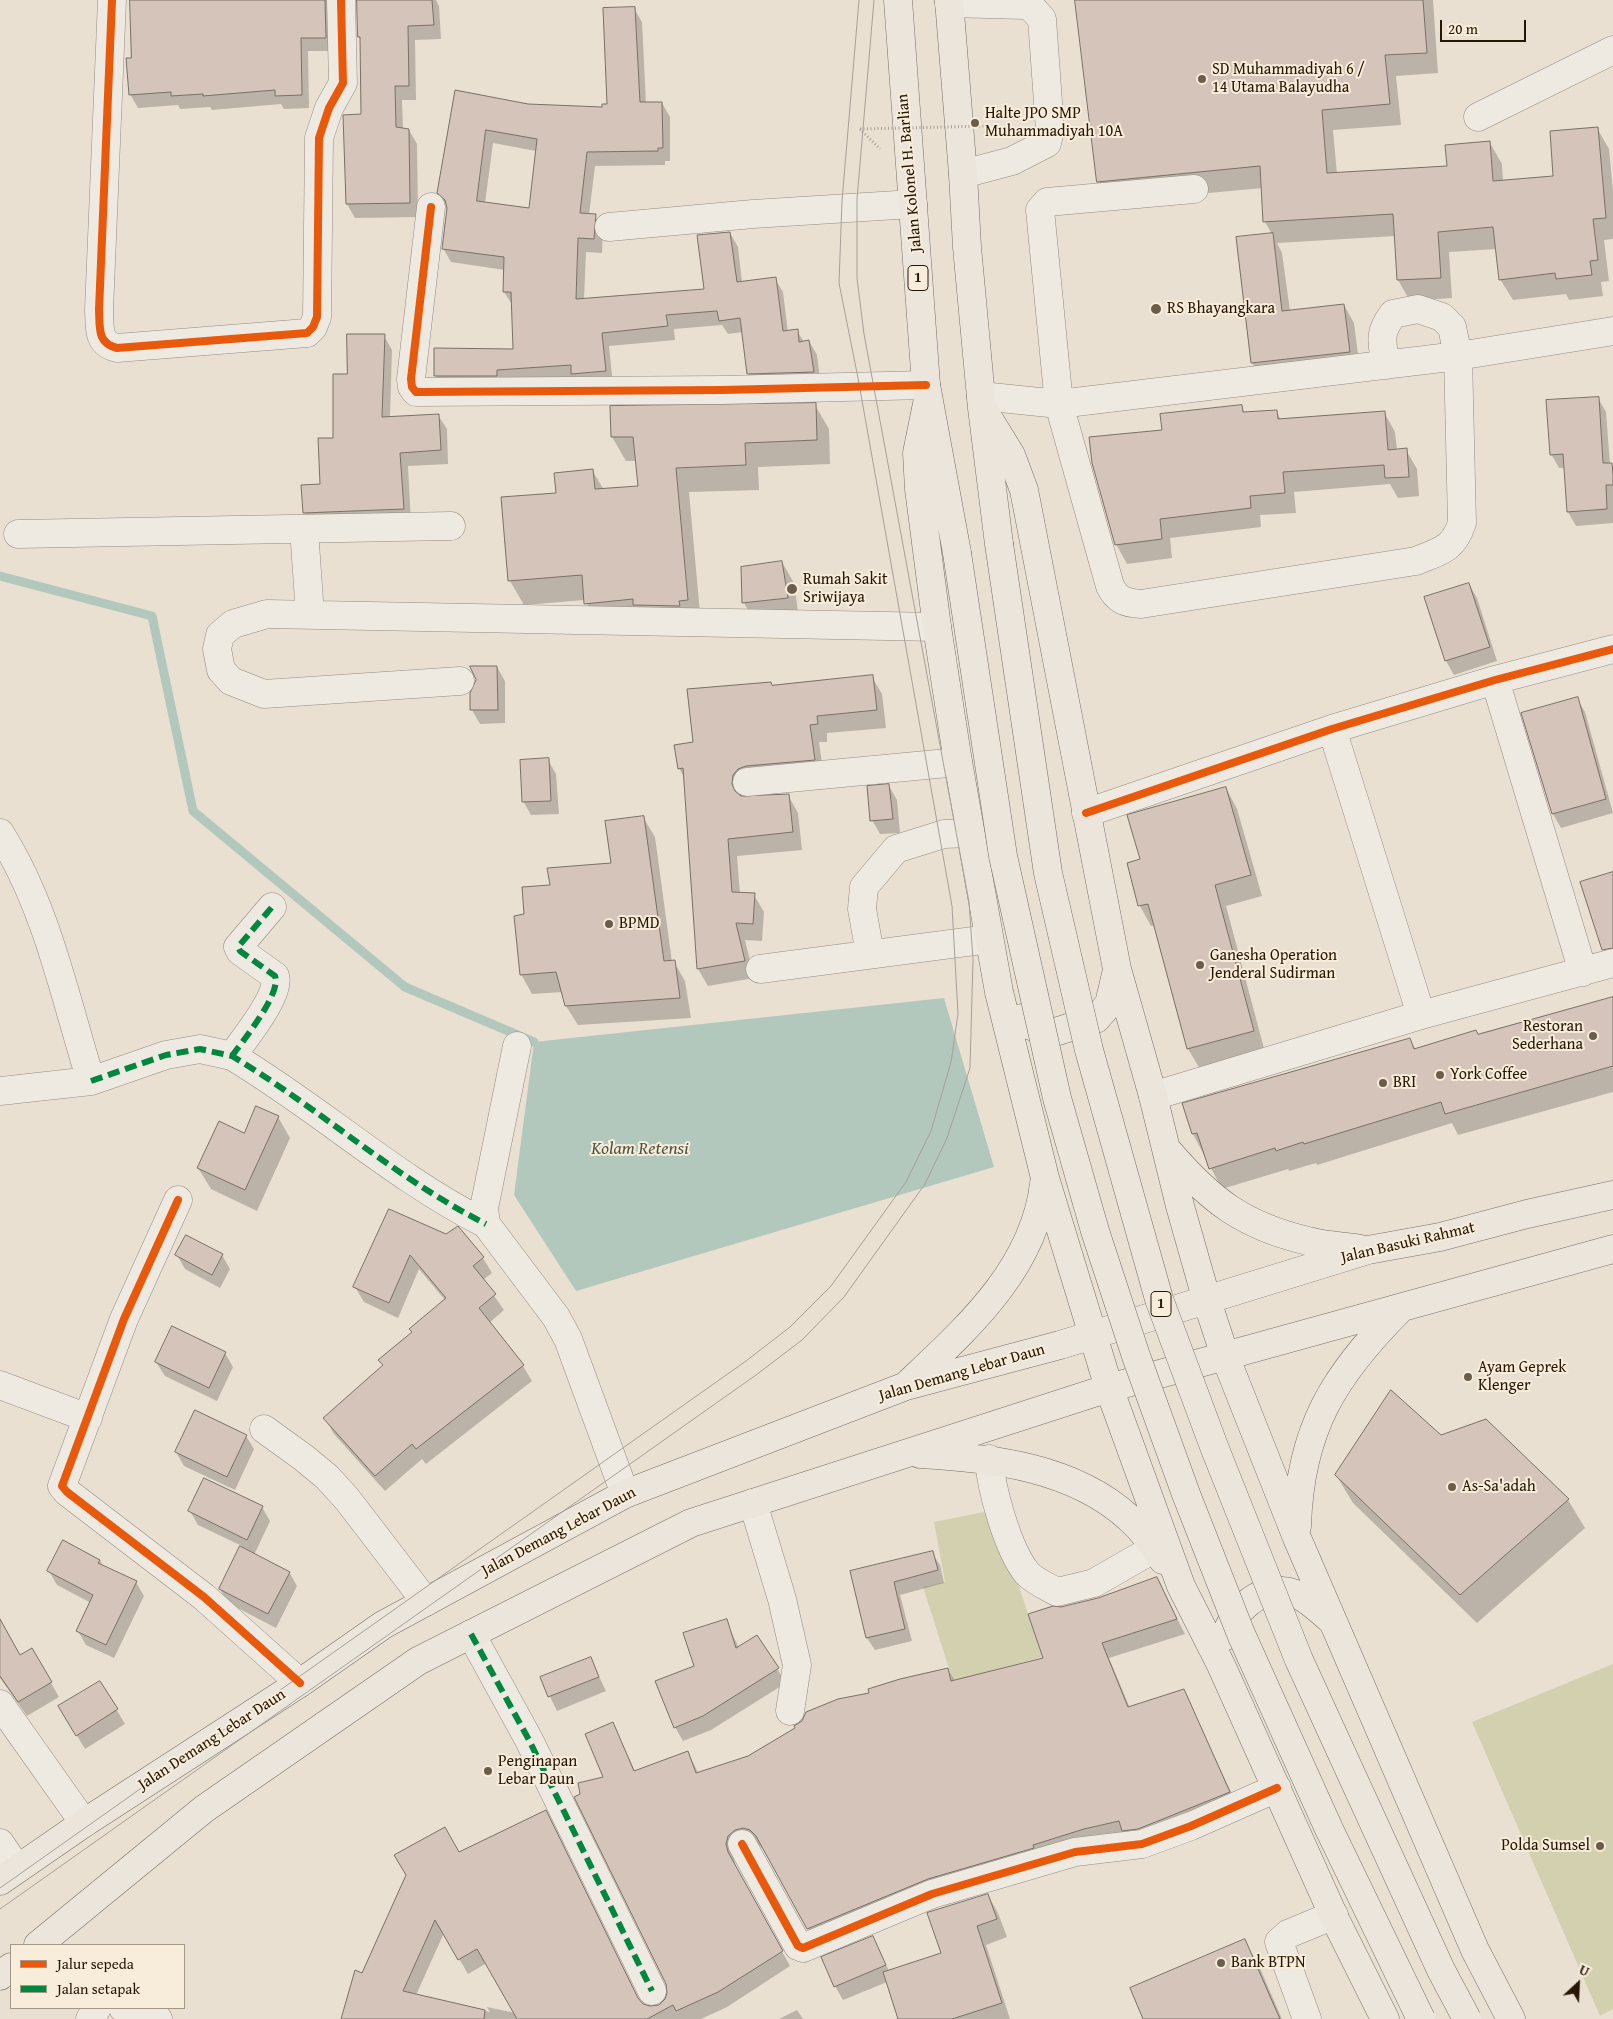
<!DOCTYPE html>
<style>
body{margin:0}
#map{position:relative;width:1613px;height:2019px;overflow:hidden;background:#eae0d2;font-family:"Gentium Book Plus",serif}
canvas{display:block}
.legend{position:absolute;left:10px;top:1944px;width:175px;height:65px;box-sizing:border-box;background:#f8eddb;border:1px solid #a49785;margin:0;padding:6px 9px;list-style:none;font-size:15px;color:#261703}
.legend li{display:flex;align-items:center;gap:10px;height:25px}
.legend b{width:25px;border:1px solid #a49785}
.north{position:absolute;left:1553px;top:1959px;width:50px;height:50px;-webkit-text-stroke:4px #f8eddb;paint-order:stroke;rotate:25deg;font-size:14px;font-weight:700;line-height:20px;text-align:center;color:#261703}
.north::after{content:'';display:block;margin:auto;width:18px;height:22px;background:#261703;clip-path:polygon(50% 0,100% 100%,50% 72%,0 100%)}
.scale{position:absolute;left:1440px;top:20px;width:86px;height:22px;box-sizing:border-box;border:2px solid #261703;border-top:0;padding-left:6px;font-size:15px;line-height:18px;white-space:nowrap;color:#261703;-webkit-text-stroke:4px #f8eddb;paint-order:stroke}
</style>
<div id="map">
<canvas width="1613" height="2019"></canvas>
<ul class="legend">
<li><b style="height:6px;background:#e8590c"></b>Jalur sepeda</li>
<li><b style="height:6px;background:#00873e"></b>Jalan setapak</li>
</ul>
<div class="north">U</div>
<div class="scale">20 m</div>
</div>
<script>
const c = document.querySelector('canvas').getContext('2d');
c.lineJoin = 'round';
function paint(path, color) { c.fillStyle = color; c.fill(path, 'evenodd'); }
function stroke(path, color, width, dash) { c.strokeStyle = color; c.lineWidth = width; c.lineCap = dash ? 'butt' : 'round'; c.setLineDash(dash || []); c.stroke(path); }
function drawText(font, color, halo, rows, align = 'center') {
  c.font = font + ' "Gentium Book Plus",serif'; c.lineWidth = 4; c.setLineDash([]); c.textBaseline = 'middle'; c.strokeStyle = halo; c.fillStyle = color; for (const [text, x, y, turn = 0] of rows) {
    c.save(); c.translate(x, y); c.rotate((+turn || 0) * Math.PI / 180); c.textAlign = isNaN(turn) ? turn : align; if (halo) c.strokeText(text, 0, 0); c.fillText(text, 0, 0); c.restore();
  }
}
const green = new Path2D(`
 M994,1510L1042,1657L953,1681L923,1587L945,1582L934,1522Z
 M1613,1664V2009L1600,2016L1472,1722Z`);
const water = new Path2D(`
 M944,998L994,1167L576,1291L514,1195L534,1042Z`);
const shadow = new Path2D(`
 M187,0H332L333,51H308L309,108L284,109L281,104L212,110L210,107L180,109L178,105L138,108L130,94L132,59Z
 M357,0H436L439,6L441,39L415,40L416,100H402L403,129L409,130L417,144L418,217L355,218L347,204L362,115L361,41L359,37Z
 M1076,0H1433L1438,73L1396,76L1401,125L1333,130L1337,174L1448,167L1490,143L1502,164L1503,182L1555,177L1597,128L1609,149L1613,191V239L1604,240L1609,281L1601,282L1603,296L1569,300L1566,294L1513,300L1500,279L1497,249L1449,252L1452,298L1410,301L1398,280L1395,236L1277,243L1282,253L1290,311L1344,305L1354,323L1360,370L1263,381L1252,363L1237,239L1272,234L1265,222L1263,188L1110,202L1098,182Z
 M634,8L642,22L646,103H662L670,117V161H665V165L595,166L589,215L595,216L603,229L602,253L586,252L584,300L705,290L730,233L738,247L742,282L775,279L783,292L788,332L797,331L804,342L809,341L817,355L821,386L756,387L748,373L743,332L728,334L722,325L674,329L675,340L609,346L613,385L444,390L436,376L515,350L513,306L504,292L505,270L451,262L443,248L448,208L438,193L456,92L528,105L603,108L609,105ZM493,143L536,151L530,209L485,203Z
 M384,336L392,350L390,417L438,415L447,429L448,464L408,466L411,523L312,527L304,513L321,485L334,439Z
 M1598,398L1606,412L1610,464L1613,467V523L1576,526L1568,512L1565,468H1559L1551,454Z
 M815,405L829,429L830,464L758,467L759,490L689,492L701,624L600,628L585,600L524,605L510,581L557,494L592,470L604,490L639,487L637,461H626L612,437Z
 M1241,406L1245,413L1276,411L1281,420L1384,412L1395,432L1397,450H1406L1417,469L1419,496L1398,498L1390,484L1294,492L1296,513L1260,515L1261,527L1170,538L1172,558L1127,564L1116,544L1163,431Z
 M782,562L794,583L799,619L756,624L744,603Z
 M1469,584L1477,598L1497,661L1454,675L1446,661L1426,598Z
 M497,667L505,681V723L480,724L472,710Z
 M872,677L882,694L886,728L827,733V742H819L824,777L743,793L742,798L788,795L798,813L802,850L737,856L740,894L754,895L764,912L762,941L745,940L754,978L708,986L698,969L685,779L679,768L694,743L772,686Z
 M1577,698L1585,712L1613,813L1561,828L1553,814L1523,714Z
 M548,760L556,774L559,814L531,815L523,801Z
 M889,786L897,800L900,833L880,834L872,820Z
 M1226,788L1237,809L1262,896L1226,906L1265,1052L1200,1069L1188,1049L1155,925L1151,926L1140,906L1141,860Z
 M643,817L655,837L672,962H674L685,981L691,1018L578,1025L566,1006L563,992L532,994L521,974L525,915L552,886L612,864Z
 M1613,998V1092L1458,1135L1452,1123L1317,1165L1316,1163L1289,1171L1288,1169L1222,1189L1193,1134L1410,1039L1416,1050Z
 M278,1117L290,1138L257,1211L211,1189L198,1168L245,1134Z
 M389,1210L483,1258L492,1273L483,1280L504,1310L489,1323L523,1366L532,1381L426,1464L422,1459L385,1491L334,1434L325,1418L383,1366L380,1360L413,1333L445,1300L419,1269L398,1318L364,1302L355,1287Z
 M177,1255H222L230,1269L220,1288L185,1269Z
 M225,1353L233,1367L217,1401L165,1376L156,1362Z
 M1485,1421L1568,1500L1585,1528L1477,1623L1353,1503L1336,1475Z
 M246,1436L254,1449L235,1490L184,1466L176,1452Z
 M262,1507L270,1521L254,1555L289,1572L297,1586L276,1628L228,1603L220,1589L242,1546L198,1525L190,1511Z
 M932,1553L940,1565L944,1583L900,1595L912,1641L875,1650L867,1638L852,1572Z
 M100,1560L103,1567L136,1582L144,1596L114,1658L86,1645L78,1631L91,1603L57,1585L49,1571Z
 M1157,1579L1185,1634L1109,1658L1130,1708L1183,1690L1238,1807L1132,1846L817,1944L765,1851L760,1846L752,1843L737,1852L734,1860L736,1868L790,1966L727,2007L701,2019H345L363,1974L459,1854L554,1827L640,2002L651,2008L659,2006L666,2000L669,1992L604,1778L613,1724L635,1771L688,1753L699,1774L748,1757L871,1694L948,1669L955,1681L1044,1659L1061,1608L1098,1599ZM444,1933L468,1974L487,1963L515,2013L487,2007L490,2012L416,1995Z
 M0,1621L20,1657L32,1650L59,1697L27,1716L0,1678Z
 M726,1621L739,1648L757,1637L786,1683L711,1730L683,1741L675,1727L695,1666Z
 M590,1658L606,1691L557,1711L541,1678Z
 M100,1682L125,1724L85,1749L60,1707Z
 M988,1895L998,1913L1007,1937L986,1945L1010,2019H899L887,1982L843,2000L835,1986L873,1937L889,1971L943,1954Z
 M1244,1941L1259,1966L1282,2019H1145Z
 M797,2010L803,2019H779Z`);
const stream = new Path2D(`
 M0,576L152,616L193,811L405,987L534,1042`);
const building = new Path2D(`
 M130,0H325L326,38H301L302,95L275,96V90L203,96V94L171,96V92L129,95L126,58H131Z
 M357,0H432L434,25L408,26L409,86H395L396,127L409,129L410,203L346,204L343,115L361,114L360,37H358Z
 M1075,0H1423L1427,53L1385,55L1390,104L1322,110L1327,173L1447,166L1445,145L1490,141L1493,181L1553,176L1550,131L1598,127L1606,218L1593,219L1598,260L1590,261L1592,275L1556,279L1555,273L1499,280L1493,227L1438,232L1441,278L1397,280L1393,214L1263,222L1260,166L1097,182Z
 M635,7L640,102H662L663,148H658V151L587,152L580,213L596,214L594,239L578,238L576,299L704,289L697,235L730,232L737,282L776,277L783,331L798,329L799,342L809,340L814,372L747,374L740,318L719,321L717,311L666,315L668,326L602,333L606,371L571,374V365L497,370V376H434V348L513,349L511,292H503L504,257L442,249L447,208L445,200L437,193L455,90L528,104L602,107V104H607L603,8ZM486,130L537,139L529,208L477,201Z
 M1273,233L1282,311L1344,304L1350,352L1251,363L1236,237Z
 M347,334H385L382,417L439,414L441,450L400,453L404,509L303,513L301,485L320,484L318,438H333V374H347Z
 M1599,397L1603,463H1612L1613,475V485H1606L1607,509L1567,512L1563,454L1550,455L1546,400Z
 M816,403L817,440L745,443L746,465L676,468L688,600L679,601L680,606L633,605V599L584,604L582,575L508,581L501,497L556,493L554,473L593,469L595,489L638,486L633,437H611L610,406Z
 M1242,405L1243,412L1277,410L1278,419L1385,411L1388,450L1407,448L1409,477L1385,478L1384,465L1283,472L1285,493L1250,496L1251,508L1160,519L1162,539L1115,545L1092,463L1089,437L1162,430L1160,414Z
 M782,561L788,598L742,603L741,567Z
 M1469,583L1490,647L1445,661L1424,597Z
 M470,666H497L498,710H470V693L476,680Z
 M873,675L877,710L817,716L818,724L810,725L815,760L746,766L738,769L733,775L732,784L735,791L741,796L789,794L793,832L728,839L732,892L755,893L753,924L736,923L745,961L697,969L683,768L678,769L674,745L693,742L687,689L771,682L772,685Z
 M1578,697L1606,799L1552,814L1521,713Z
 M549,758L551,801L522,802L520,760Z
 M889,784L893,819L870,821L867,786Z
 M1226,787L1251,875L1215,885L1254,1031L1187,1049L1148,904L1138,906L1127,863L1140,859L1127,815Z
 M644,816L664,961L675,960L680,998L565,1006L556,972L520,975L514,916L524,914L522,887L550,885L547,868L611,863L605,821Z
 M1613,872V948L1602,950L1580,882Z
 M1613,997V1066L1445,1114L1441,1102L1304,1144L1303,1142L1276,1151L1275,1148L1209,1169L1197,1133L1192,1134L1182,1103L1410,1038L1414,1049L1476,1030L1478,1034Z
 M256,1106L279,1116L245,1190L197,1168L219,1121L244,1133Z
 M389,1209L446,1234L458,1226L484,1257L473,1266L496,1294L479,1308L524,1365L416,1449L412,1444L375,1476L323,1418L383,1365L378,1360L412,1332L409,1329L446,1298L410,1255L389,1303L353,1287Z
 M186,1235L223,1254L212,1275L175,1255Z
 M172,1326L226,1352L209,1388L155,1362Z
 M1391,1390L1441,1435L1486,1419L1569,1499L1460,1595L1335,1475Z
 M195,1410L247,1435L227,1477L175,1452Z
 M204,1478L263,1506L247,1540L188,1511Z
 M63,1540L100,1560L98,1563L137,1581L106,1645L76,1631L93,1595L47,1571Z
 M240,1546L290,1572L268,1614L219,1589Z
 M933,1551L938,1570L894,1582L905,1629L866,1638L850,1571Z
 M1157,1577L1177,1619L1102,1643L1128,1707L1184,1689L1230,1792L1138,1829L1122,1831L1119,1821L1084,1829L1033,1845L1034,1848L928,1879L807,1929L756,1836L750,1830L743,1828L735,1830L728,1836L726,1844L728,1852L783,1951L718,1992L676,2011L673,2005L647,2019H517L477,1949L458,1960L435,1920L403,1991L485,2010L484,2019H341L355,1970L362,1973L406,1875L394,1855L445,1827L459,1852L546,1810L638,1998L643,2004L650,2006L659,2005L665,1999L667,1993L666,1984L574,1797L580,1794L578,1783L603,1777L585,1734L613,1722L634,1771L688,1751L696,1773L748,1756L795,1728L794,1726L802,1721L806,1712L838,1699L869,1693L868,1689L900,1679L948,1668L951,1681L1043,1658L1028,1614L1053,1606L1061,1607L1098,1598Z
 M0,1619L20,1655L32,1648L52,1682L18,1702L0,1676Z
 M727,1619L736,1648L757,1635L779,1668L703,1716L674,1728L655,1681L694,1666L683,1633Z
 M591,1657L599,1677L548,1697L540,1677Z
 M100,1681L118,1709L76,1736L58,1706Z
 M988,1894L997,1919L977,1926L1002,2003L952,2019H898L883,1972L941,1953L927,1913Z
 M873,1936L886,1965L834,1987L821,1957Z
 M1245,1939L1280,2019H1143L1130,1988Z`);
const path = new Path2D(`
 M860,129L880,149`);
const minor = new Path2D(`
 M112,0L99,310C100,328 97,343 117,348L307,333L313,327L317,317L319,138L329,108L343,83L341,0
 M949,3L1025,5L1032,8L1042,19L1050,130L1047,143L1012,161L963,174
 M1478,117L1613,50
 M1194,189L1047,202L1040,210L1059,404L1110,586C1117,600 1125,603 1141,604L1416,561C1440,551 1453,550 1462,523L1458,356L1452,327L1442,317L1418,309L1393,314C1378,334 1382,342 1386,365
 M431,207L411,379L412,387L416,392L722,390L926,385
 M609,227L753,214L913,204
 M981,396L1059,404L1458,356L1613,331
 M304,529L310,615
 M18,534L451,526
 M1495,680L1583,972
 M460,681L264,694L231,681L221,670L217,649L220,635L233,624L267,614L937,627
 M1332,729L1421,1015
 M747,782L958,762
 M1086,813L1332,729L1495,680L1613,649
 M0,833C47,907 65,998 91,1081
 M870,954L862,909L864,887L896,849L944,834L970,833
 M760,969L989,939
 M517,1046L484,1208L486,1224L556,1317L568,1339L625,1494
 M232,1056C242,1042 282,993 275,976L240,951L238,947L272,907
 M0,1091L91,1081L166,1055L200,1049L232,1056C319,1108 395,1178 486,1224
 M1153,1096L1421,1015L1613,963
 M178,1200L124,1319L62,1486L67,1492L204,1597L300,1683
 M0,1385L88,1418
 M264,1429L304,1458L327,1477L347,1499L426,1602
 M989,1459C991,1489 1008,1550 1027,1573C1034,1581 1048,1587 1057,1592L1094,1583L1155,1548
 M753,1503L782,1599L797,1665L790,1711
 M471,1634L529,1740L652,1991
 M0,1704L84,1823
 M0,1843L17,1868
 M742,1844L798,1946L803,1948L932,1894L1075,1852L1142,1844L1191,1826L1277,1788
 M123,2008L158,2019
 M90,2019L97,2008
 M1307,2019L1279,1942L1288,1934L1334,1915`);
const highway = new Path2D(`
 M898,0L926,385L957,553
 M949,0L963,174L967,247L982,408L999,544
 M928,399L917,453L919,489L937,627L958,762L999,992L1045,1178L1109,1388L1181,1586L1221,1665L1336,1921L1385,2019
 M982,408L1011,455L1024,490L1117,969L1153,1096L1180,1206L1207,1301L1225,1356L1297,1538L1475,1950L1511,2019
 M1022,1018L1031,1026L1052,1033L1096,1019L1109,1004L1117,970
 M1169,1152C1211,1201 1244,1226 1308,1241C1325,1246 1343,1246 1361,1249
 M909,1383C967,1328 1034,1269 1044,1184
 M920,1454C992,1458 1073,1467 1129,1518C1143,1530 1153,1545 1163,1560
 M1297,1526C1300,1429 1334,1375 1401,1308
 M1226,1636C1232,1612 1257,1589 1283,1591C1302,1592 1317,1608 1330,1619
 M0,1881L84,1823L300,1683L383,1625L625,1494L906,1386L1060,1345L1368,1250L1440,1237L1527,1214L1613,1195
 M38,1945L204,1809L418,1661L691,1523L1109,1388L1613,1249
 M0,1976L11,1967`);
const tram = new Path2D(`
 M0,1888L746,1361L790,1327L831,1286L906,1182L931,1131L951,1062L958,1014L952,906L858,378L839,283L842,201L859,0
 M0,1909L756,1375L802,1340L844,1297L925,1184L947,1138L970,1068L973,959L969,902L864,334L857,278V199L874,0`);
const pathBridge = new Path2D(`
 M860,129L985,126`);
const highwayBridge = new Path2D(`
 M999,544L1048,873L1089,1050L1159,1299L1215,1449L1299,1660L1441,1970L1467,2019
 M957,553L1003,856L1057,1098L1095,1231L1136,1356L1186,1494L1241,1634L1329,1829L1421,2019`);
const quiet = new Path2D(`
 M232,1056C242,1042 282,993 275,976L240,951L238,947L272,907
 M91,1081L166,1055L200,1049L232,1056C319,1108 395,1178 486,1224
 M471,1634L529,1740L652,1991`);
const cycleway = new Path2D(`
 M112,0L99,310C100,328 97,343 117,348L307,333L313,327L317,317L319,138L329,108L343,83L341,0
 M431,207L411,379L412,387L416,392L722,390L926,385
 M1086,813L1332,729L1495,680L1613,649
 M178,1200L124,1319L62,1486L67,1492L204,1597L300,1683
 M742,1844L798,1946L803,1948L932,1894L1075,1852L1142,1844L1191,1826L1277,1788`);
const markers = [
 [1202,79,5,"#6b5d4b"],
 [975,123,5,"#6b5d4b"],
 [1156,309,6,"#6b5d4b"],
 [792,589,6,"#6b5d4b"],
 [609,924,5,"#6b5d4b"],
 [1200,965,5,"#6b5d4b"],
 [1593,1036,5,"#6b5d4b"],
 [1440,1075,5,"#6b5d4b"],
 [1383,1083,5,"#6b5d4b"],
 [1468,1377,5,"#6b5d4b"],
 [1452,1487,5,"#6b5d4b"],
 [488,1771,5,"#6b5d4b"],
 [1600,1846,5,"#6b5d4b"],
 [1221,1963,5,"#6b5d4b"]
];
const shields = [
 [918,278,20],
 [1161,1304,20]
];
const shieldNames = [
 ["1",918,278],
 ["1",1161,1304]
];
const poiNames = [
 ["SD Muhammadiyah 6 /",1212,70],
 ["14 Utama Balayudha",1212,88],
 ["Halte JPO SMP",985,114],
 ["Muhammadiyah 10A",985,132],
 ["RS Bhayangkara",1167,309],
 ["Rumah Sakit",803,580],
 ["Sriwijaya",803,598],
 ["BPMD",619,924],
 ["Ganesha Operation",1210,956],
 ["Jenderal Sudirman",1210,974],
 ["Restoran",1583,1027,"right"],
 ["Sederhana",1583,1045,"right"],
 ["York Coffee",1450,1075],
 ["BRI",1393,1083],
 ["Ayam Geprek",1478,1368],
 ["Klenger",1478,1386],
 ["As-Sa'adah",1462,1487],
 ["Penginapan",498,1762],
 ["Lebar Daun",498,1780],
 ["Polda Sumsel",1590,1846,"right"],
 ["Bank BTPN",1231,1963]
];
const streetNames = [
 ["Jalan Kolonel H. Barlian",910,173,-95],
 ["Jalan Basuki Rahmat",1408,1243,-13],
 ["Jalan Demang Lebar Daun",962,1373,-16],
 ["Jalan Demang Lebar Daun",559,1532,-28],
 ["Jalan Demang Lebar Daun",212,1740,-33]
];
const waterNames = [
 ["Kolam Retensi",640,1149]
];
paint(green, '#d2d0af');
paint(water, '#b3c8bd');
paint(shadow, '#0003');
stroke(stream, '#b3c8bd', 9);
paint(building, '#d5c4ba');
stroke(building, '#787066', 1);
stroke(minor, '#948c82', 29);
stroke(highway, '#787066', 29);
stroke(path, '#a6a099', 3, [1, 2.5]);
stroke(minor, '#eee9e1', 28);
stroke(highway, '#ebe5dc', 28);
stroke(tram, '#a6a099', 1);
stroke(highwayBridge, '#787066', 29, []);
stroke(pathBridge, '#a6a099', 3, [1, 2.5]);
stroke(highwayBridge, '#ebe5dc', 28);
stroke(quiet, '#00873e', 6, [12, 6]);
stroke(cycleway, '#e8590c', 8);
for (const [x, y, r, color] of markers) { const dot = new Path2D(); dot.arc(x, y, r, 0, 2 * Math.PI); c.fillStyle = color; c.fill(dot); stroke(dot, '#f8eddb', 2); }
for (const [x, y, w] of shields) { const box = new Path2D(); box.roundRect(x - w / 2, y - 12.5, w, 25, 4); c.fillStyle = '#f8eddb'; c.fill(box); stroke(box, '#261703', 1); }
drawText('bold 15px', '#261703', null, shieldNames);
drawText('16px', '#261703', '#f8eddb', poiNames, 'left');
drawText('16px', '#261703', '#f8eddb', streetNames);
drawText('italic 18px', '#4f5141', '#f8eddb', waterNames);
</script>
